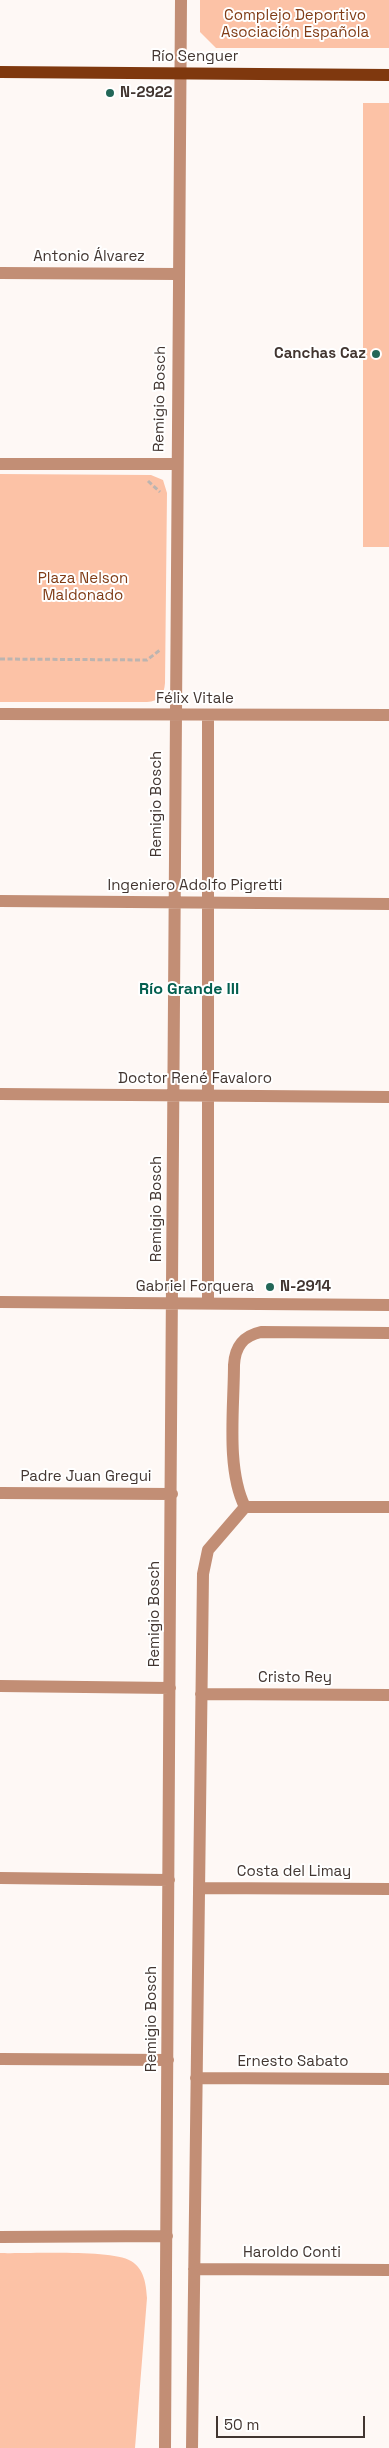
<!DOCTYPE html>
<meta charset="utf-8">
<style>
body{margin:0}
#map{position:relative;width:389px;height:2448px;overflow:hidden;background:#fef8f5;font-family:"Space Grotesk",sans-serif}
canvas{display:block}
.scale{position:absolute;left:216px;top:2416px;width:149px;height:22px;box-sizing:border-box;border:2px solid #423631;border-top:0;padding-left:6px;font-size:15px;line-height:18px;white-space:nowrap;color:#423631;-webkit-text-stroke:4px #fff;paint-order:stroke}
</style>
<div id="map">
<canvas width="389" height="2448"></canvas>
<div class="scale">50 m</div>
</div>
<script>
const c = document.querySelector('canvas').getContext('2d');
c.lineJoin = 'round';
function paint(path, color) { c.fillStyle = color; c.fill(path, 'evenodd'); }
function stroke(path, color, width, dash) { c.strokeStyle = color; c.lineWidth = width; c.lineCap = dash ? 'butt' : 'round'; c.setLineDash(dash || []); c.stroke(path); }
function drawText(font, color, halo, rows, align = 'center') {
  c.font = font + ' "Space Grotesk",sans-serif'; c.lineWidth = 4; c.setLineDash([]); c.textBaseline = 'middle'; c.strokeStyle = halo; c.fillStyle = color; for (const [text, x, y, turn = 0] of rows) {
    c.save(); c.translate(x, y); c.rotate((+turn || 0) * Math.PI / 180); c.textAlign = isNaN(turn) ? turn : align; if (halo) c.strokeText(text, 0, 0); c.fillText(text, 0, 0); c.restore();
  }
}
const green = new Path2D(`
 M200,0H389V48H216L200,32Z
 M363,103H389V547H363Z
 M0,474L151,475L163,480L167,493L165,683C164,695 160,701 147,702H0Z
 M0,2253C27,2254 111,2249 131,2261C144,2269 146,2283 147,2298L135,2448H0Z`);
const path = new Path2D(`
 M148,481L160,492
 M0,659L147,660L160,650`);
const minor = new Path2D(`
 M0,273L178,274
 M0,464H176
 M0,714L389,715
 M208,715V1303
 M0,901L389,904
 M0,1094L389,1097
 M0,1302L389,1305
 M0,1493L172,1494
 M245,1507C226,1469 234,1408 234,1365C235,1346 243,1336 261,1332L389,1333
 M245,1507H389
 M0,1686L170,1688
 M201,1694L389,1695
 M0,1878L169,1880
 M199,1888L389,1889
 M0,2059L168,2060
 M196,2078L389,2079
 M0,2237L167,2236
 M194,2269L389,2270
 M165,2448C171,1632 172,816 181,0
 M192,2448L203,1574L208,1550L245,1507`);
const major = new Path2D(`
 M0,72L389,75`);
const markers = [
 [110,93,5,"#236758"],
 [376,354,5,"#236758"],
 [270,1287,5,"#236758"]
];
const parkNames = [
 ["Complejo Deportivo",295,16],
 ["Asociación Española",295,33],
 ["Plaza Nelson",83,579],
 ["Maldonado",83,596]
];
const streetNames = [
 ["Río Senguer",195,57],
 ["Antonio Álvarez",89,257],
 ["Remigio Bosch",160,399,-89],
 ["Félix Vitale",195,699],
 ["Remigio Bosch",157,804,-90],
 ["Ingeniero Adolfo Pigretti",195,886],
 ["Doctor René Favaloro",195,1079],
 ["Remigio Bosch",157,1209,-90],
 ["Gabriel Forquera",195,1287],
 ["Padre Juan Gregui",86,1477],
 ["Remigio Bosch",155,1614,-90],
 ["Cristo Rey",295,1678],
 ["Costa del Limay",294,1872],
 ["Remigio Bosch",152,2019,-90],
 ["Ernesto Sabato",293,2062],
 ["Haroldo Conti",292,2253]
];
const poiNames = [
 ["N-2922",120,93],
 ["Canchas Caz",366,354,"right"],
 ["N-2914",280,1287]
];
const neighbourhoodNames = [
 ["Río Grande III",189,990]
];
paint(green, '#fcc2a6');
stroke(path, '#bcb4b0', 3, [5, 2.5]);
stroke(minor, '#c28e75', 12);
stroke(major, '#7f380e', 12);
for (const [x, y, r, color] of markers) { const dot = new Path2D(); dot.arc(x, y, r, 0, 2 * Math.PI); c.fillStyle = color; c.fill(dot); stroke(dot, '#fff', 2); }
drawText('15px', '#803c16', '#fff', parkNames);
drawText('15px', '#423631', '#fff', streetNames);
drawText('bold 15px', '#423631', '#fff', poiNames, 'left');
drawText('bold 16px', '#035f4f', '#fff', neighbourhoodNames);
</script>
